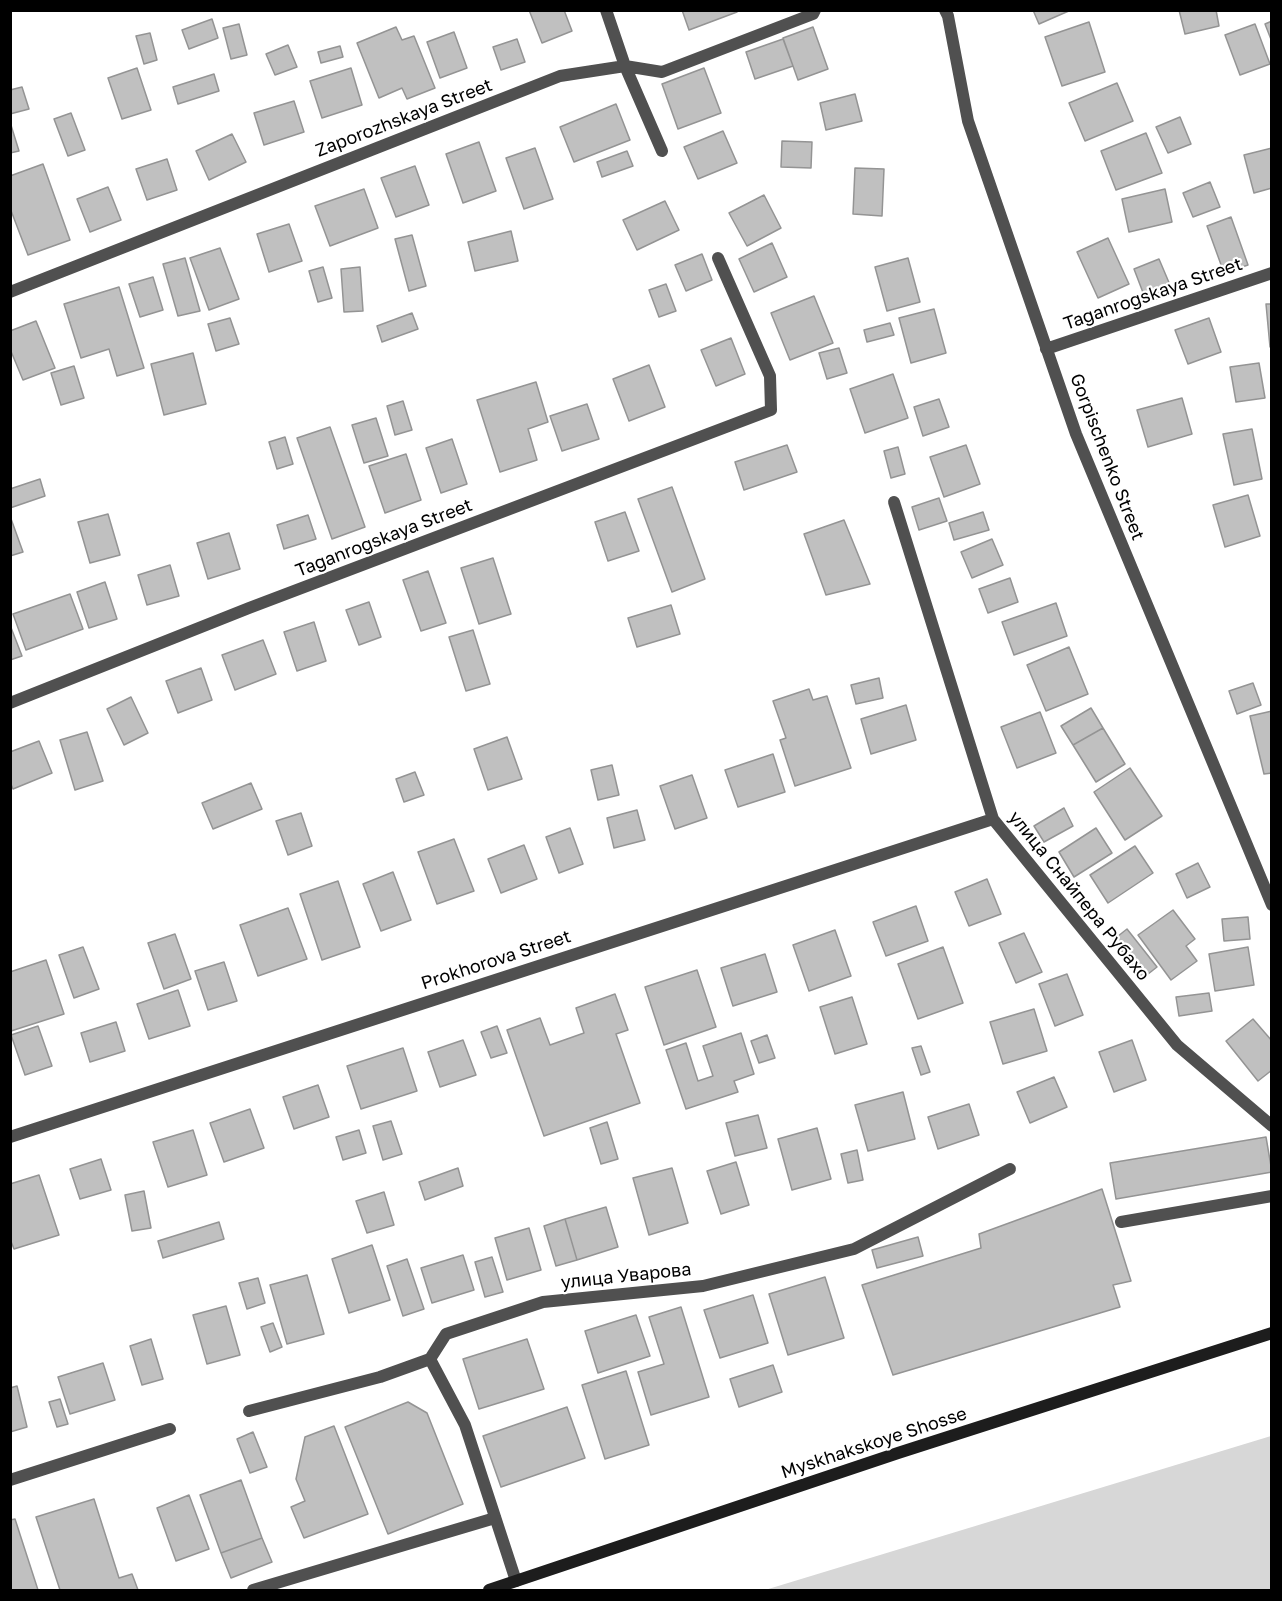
<!DOCTYPE html>
<meta charset="utf-8">
<style>
body{margin:0}
#map{position:relative;width:1282px;height:1601px;overflow:hidden;background:#fff;font-family:"Golos Text",sans-serif}
canvas{display:block}
.frame{position:absolute;inset:0;border:12px solid #000;pointer-events:none}
</style>
<div id="map">
<canvas width="1282" height="1601"></canvas>
<div class="frame"></div>
</div>
<script>
const c = document.querySelector('canvas').getContext('2d');
c.lineJoin = 'round';
function paint(path, color) { c.fillStyle = color; c.fill(path, 'evenodd'); }
function stroke(path, color, width, dash) { c.strokeStyle = color; c.lineWidth = width; c.lineCap = dash ? 'butt' : 'round'; c.setLineDash(dash || []); c.stroke(path); }
function drawText(font, color, halo, rows, align = 'center') {
  c.font = font + ' "Golos Text",sans-serif'; c.lineWidth = 4.5; c.setLineDash([]); c.textBaseline = 'middle'; c.strokeStyle = halo; c.fillStyle = color; for (const [text, x, y, turn = 0] of rows) {
    c.save(); c.translate(x, y); c.rotate((+turn || 0) * Math.PI / 180); c.textAlign = isNaN(turn) ? turn : align; if (halo) c.strokeText(text, 0, 0); c.fillText(text, 0, 0); c.restore();
  }
}
const green = new Path2D(`
 M1271,1436V1590H765Z`);
const building = new Path2D(`
 M529,10H564L572,31L542,43Z
 M682,10H737V12L689,30Z
 M1033,10H1071L1039,24Z
 M1179,10H1216L1219,26L1185,34Z
 M212,19L218,38L189,49L182,30Z
 M1272,21V42L1265,24Z
 M1089,22L1105,72L1062,86L1045,37Z
 M239,24L247,55L231,59L223,28Z
 M1255,24L1270,64L1240,75L1225,35Z
 M396,27L402,40L414,36L435,88L407,99L402,88L379,98L357,43Z
 M813,27L828,69L798,80L783,38Z
 M454,32L467,68L440,78L427,42Z
 M150,33L157,60L144,64L136,36Z
 M517,39L525,62L501,70L493,47Z
 M783,39L793,66L755,79L746,52Z
 M288,45L297,67L275,75L266,54Z
 M340,46L343,57L321,63L318,52Z
 M137,68L151,110L122,119L108,78Z
 M351,68L362,105L322,118L310,81Z
 M704,68L721,113L678,129L662,84Z
 M214,74L219,91L178,104L173,87Z
 M1117,83L1133,121L1085,141L1069,103Z
 M22,87L29,109L10,114V90Z
 M855,94L862,121L826,130L820,103Z
 M294,101L304,132L264,145L254,113Z
 M616,104L630,140L574,162L560,127Z
 M71,113L85,150L68,156L54,119Z
 M1180,117L1191,144L1168,153L1156,127Z
 M10,122L19,151L10,153Z
 M723,131L737,163L698,179L684,147Z
 M1146,133L1162,173L1116,190L1101,151Z
 M232,134L246,162L209,180L196,151Z
 M782,141L812,142L811,168L781,167Z
 M479,142L496,191L463,203L446,154Z
 M535,148L553,199L524,209L506,158Z
 M1272,148V188L1254,193L1244,155Z
 M627,151L633,166L602,177L597,162Z
 M167,159L177,190L147,200L136,169Z
 M43,164L70,240L28,255L10,208V176Z
 M415,166L429,205L396,217L381,178Z
 M855,168L884,169L882,216L853,214Z
 M1210,182L1220,207L1193,217L1183,193Z
 M108,187L121,220L90,232L77,199Z
 M364,189L378,228L330,246L315,206Z
 M1165,189L1172,222L1129,232L1122,199Z
 M764,195L781,228L747,246L729,213Z
 M665,201L679,230L637,250L623,220Z
 M1231,217L1248,265L1224,273L1207,226Z
 M289,224L302,261L269,272L257,234Z
 M511,231L518,261L475,271L468,242Z
 M412,235L426,286L409,291L395,239Z
 M1108,238L1129,284L1098,298L1077,252Z
 M772,243L787,277L754,292L739,259Z
 M220,248L239,299L209,310L190,258Z
 M702,254L712,280L686,291L675,265Z
 M185,258L200,311L178,316L163,264Z
 M908,258L920,302L887,311L875,267Z
 M1159,259L1173,292L1147,303L1134,269Z
 M323,267L332,298L318,302L309,271Z
 M360,267L363,311L344,312L341,269Z
 M153,277L163,310L140,317L129,284Z
 M666,284L676,311L659,317L649,290Z
 M119,287L144,368L117,376L109,349L81,358L64,304Z
 M814,296L833,343L790,360L771,313Z
 M1266,304H1272V347H1270Z
 M934,309L946,353L911,363L899,318Z
 M412,313L418,329L382,342L377,326Z
 M230,318L239,344L216,351L208,324Z
 M1209,318L1221,352L1188,364L1175,330Z
 M36,321L55,368L23,380L10,349V331Z
 M890,323L894,335L867,342L864,330Z
 M731,338L745,374L716,386L701,350Z
 M839,348L847,373L827,379L819,353Z
 M193,353L206,404L164,415L151,364Z
 M1259,363L1265,398L1236,402L1230,367Z
 M649,365L665,407L629,421L613,379Z
 M74,366L84,398L61,405L51,373Z
 M893,374L908,418L865,433L850,389Z
 M536,382L548,422L528,429L537,460L500,472L477,400Z
 M1182,398L1192,434L1148,447L1137,410Z
 M939,399L949,427L923,436L914,407Z
 M403,401L412,430L395,435L387,406Z
 M587,404L599,439L562,451L550,416Z
 M376,418L388,456L364,463L352,425Z
 M330,427L365,527L332,539L297,438Z
 M1252,429L1262,479L1234,485L1223,434Z
 M285,437L293,464L277,469L269,442Z
 M452,439L467,484L441,493L426,448Z
 M787,445L797,472L744,490L735,462Z
 M966,445L980,484L944,497L930,457Z
 M898,447L905,474L891,478L884,451Z
 M406,454L421,500L385,513L369,466Z
 M40,479L45,496L10,508V489Z
 M672,487L705,579L672,592L638,499Z
 M1248,495L1260,536L1225,547L1213,505Z
 M939,498L947,521L919,530L912,507Z
 M625,512L639,551L608,561L595,522Z
 M983,512L989,530L954,540L949,523Z
 M108,514L120,555L90,563L78,522Z
 M308,515L316,539L284,549L277,525Z
 M10,516L23,552L10,556Z
 M844,520L870,584L826,595L804,534Z
 M229,533L240,569L208,579L197,543Z
 M992,539L1003,565L972,578L961,552Z
 M493,558L511,614L479,624L461,568Z
 M170,565L179,596L147,605L138,575Z
 M428,571L446,623L421,631L403,580Z
 M1010,578L1018,602L988,613L979,589Z
 M105,582L117,619L89,628L77,592Z
 M70,594L83,629L26,650L13,614Z
 M369,602L381,637L359,645L346,610Z
 M1056,603L1067,636L1014,655L1002,622Z
 M671,605L680,634L637,647L628,618Z
 M314,622L326,661L297,671L284,632Z
 M10,625L22,656L10,660Z
 M473,630L490,684L466,691L449,637Z
 M263,640L276,674L235,690L222,655Z
 M1069,647L1088,694L1046,711L1027,665Z
 M201,668L212,700L178,713L166,681Z
 M879,678L883,698L856,704L851,685Z
 M1253,683L1261,705L1237,714L1229,691Z
 M809,689L813,700L827,696L851,768L795,786L780,740L786,738L773,701Z
 M131,697L148,733L124,745L107,709Z
 M906,705L916,740L871,754L861,719Z
 M1091,708L1103,728L1073,745L1061,726Z
 M1272,711V773L1264,774L1250,716Z
 M1040,712L1056,753L1017,768L1001,727Z
 M1103,728L1125,764L1096,782L1073,745Z
 M87,732L103,781L75,790L60,740Z
 M507,737L522,779L488,790L474,749Z
 M39,741L52,773L13,789L10,782V752Z
 M773,754L785,792L738,807L725,770Z
 M612,765L619,795L598,800L591,770Z
 M1130,768L1162,816L1125,840L1094,792Z
 M415,772L424,795L404,802L396,779Z
 M692,775L707,818L675,829L660,786Z
 M251,783L262,809L213,829L202,803Z
 M1064,808L1073,826L1044,842L1034,826Z
 M637,810L645,840L614,848L607,818Z
 M301,813L312,846L288,855L276,821Z
 M570,828L583,864L559,873L546,837Z
 M1096,828L1112,853L1074,877L1059,852Z
 M454,839L474,891L437,904L418,852Z
 M524,845L537,879L501,893L488,859Z
 M1135,846L1153,873L1108,903L1090,875Z
 M1198,863L1210,887L1187,898L1176,874Z
 M393,872L411,920L381,931L363,884Z
 M987,879L1001,914L969,926L955,892Z
 M338,881L360,947L322,960L300,894Z
 M916,906L928,941L886,956L873,922Z
 M288,908L307,959L258,976L240,925Z
 M1173,910L1195,939L1186,946L1197,961L1171,980L1138,935Z
 M1248,917L1250,939L1224,941L1222,919Z
 M1127,929L1157,967L1143,978L1113,940Z
 M835,930L851,976L809,991L793,945Z
 M1024,933L1042,972L1016,983L999,943Z
 M175,934L191,979L164,989L148,943Z
 M83,947L99,989L74,998L59,955Z
 M943,947L963,1003L918,1019L898,964Z
 M1248,947L1254,985L1215,991L1209,954Z
 M765,954L777,992L733,1006L721,968Z
 M46,960L64,1014L11,1031L10,972Z
 M224,962L237,1001L208,1010L195,971Z
 M697,970L716,1027L664,1045L645,987Z
 M1067,974L1083,1015L1055,1026L1039,984Z
 M178,990L190,1026L149,1039L137,1004Z
 M1209,993L1212,1011L1179,1016L1176,997Z
 M615,994L628,1030L616,1034L640,1103L544,1136L507,1030L540,1018L550,1045L584,1033L576,1008Z
 M852,997L867,1044L835,1054L820,1007Z
 M1034,1009L1047,1051L1003,1064L990,1022Z
 M1253,1019L1272,1041V1070L1258,1081L1226,1041Z
 M116,1022L125,1051L90,1062L81,1033Z
 M38,1026L52,1066L25,1075L11,1035Z
 M497,1026L507,1053L491,1058L481,1032Z
 M741,1033L754,1074L734,1081L738,1092L686,1109L666,1050L686,1043L698,1081L713,1076L703,1046Z
 M767,1035L775,1058L759,1063L751,1041Z
 M463,1040L476,1075L440,1087L428,1052Z
 M1132,1040L1146,1080L1114,1092L1099,1052Z
 M921,1046L930,1072L921,1075L912,1048Z
 M403,1048L417,1091L361,1109L347,1066Z
 M1054,1077L1067,1107L1030,1123L1017,1092Z
 M318,1085L329,1117L294,1129L283,1097Z
 M903,1092L915,1139L868,1151L855,1105Z
 M969,1104L979,1135L938,1149L928,1117Z
 M250,1109L264,1148L224,1162L210,1123Z
 M758,1115L767,1148L735,1156L726,1123Z
 M391,1121L402,1154L383,1160L373,1126Z
 M607,1122L618,1159L601,1164L590,1128Z
 M817,1128L831,1179L792,1190L778,1139Z
 M193,1130L207,1175L168,1187L153,1142Z
 M359,1130L366,1153L343,1160L336,1137Z
 M1266,1137L1272,1172L1116,1199L1110,1163Z
 M857,1150L863,1180L848,1183L841,1154Z
 M101,1159L111,1190L80,1199L70,1169Z
 M736,1162L749,1205L721,1214L707,1171Z
 M458,1168L463,1186L425,1200L419,1182Z
 M672,1168L688,1223L649,1235L633,1178Z
 M39,1175L59,1235L14,1249L10,1239V1184Z
 M1102,1189L1131,1281L1113,1285L1120,1307L893,1375L862,1285L981,1248L979,1234Z
 M144,1191L151,1228L132,1231L125,1195Z
 M384,1192L394,1225L367,1233L356,1201Z
 M606,1207L618,1247L577,1260L565,1219Z
 M565,1219L577,1260L556,1266L544,1226Z
 M219,1222L224,1239L163,1258L158,1241Z
 M529,1228L541,1270L507,1280L495,1238Z
 M918,1237L923,1256L877,1268L872,1250Z
 M372,1245L390,1300L349,1313L332,1259Z
 M463,1255L474,1290L432,1303L421,1268Z
 M492,1257L503,1292L485,1297L475,1262Z
 M407,1259L424,1309L403,1316L387,1266Z
 M307,1275L324,1334L287,1344L270,1285Z
 M825,1277L844,1338L788,1355L769,1294Z
 M258,1278L265,1303L247,1309L239,1283Z
 M753,1295L768,1343L720,1358L704,1310Z
 M226,1306L240,1355L207,1364L193,1315Z
 M681,1307L709,1397L651,1415L638,1372L664,1364L649,1317Z
 M636,1315L650,1356L598,1373L585,1331Z
 M273,1323L282,1347L270,1352L261,1327Z
 M151,1339L163,1379L142,1385L130,1346Z
 M527,1339L544,1389L479,1409L463,1359Z
 M103,1363L115,1400L70,1414L58,1377Z
 M773,1365L782,1392L739,1407L730,1379Z
 M626,1371L649,1445L605,1459L582,1385Z
 M17,1386L27,1427L10,1432V1388Z
 M60,1399L68,1424L57,1427L49,1402Z
 M408,1402L427,1413L463,1504L388,1534L345,1427Z
 M567,1407L585,1458L501,1487L483,1436Z
 M334,1426L368,1514L304,1538L291,1507L305,1501L296,1479L305,1437Z
 M253,1432L267,1467L250,1473L237,1439Z
 M241,1480L262,1538L221,1553L200,1495Z
 M189,1495L209,1549L176,1561L157,1508Z
 M94,1499L119,1578L132,1574L138,1590H60L36,1517Z
 M15,1519L38,1590H10V1520Z
 M262,1538L272,1562L231,1578L221,1553Z`);
const lane = new Path2D(`
 M1121,1222L1272,1196
 M253,1590L495,1518`);
const street = new Path2D(`
 M606,10L625,66L662,151
 M945,10L948,16L968,121L1076,434L1272,905
 M10,292L560,76L625,66L662,72L813,14L815,10
 M1046,349L1272,273
 M894,502L993,819L1177,1045L1272,1126
 M10,703L249,608L771,410L770,376L718,258
 M10,1137L993,819
 M430,1359L465,1425L516,1581
 M249,1411L380,1377L430,1359L446,1334L543,1302L703,1286L854,1249L1010,1169
 M10,1480L170,1429`);
const secondary = new Path2D(`
 M489,1590L898,1453L1272,1333`);
const streetNames = [
 ["Zaporozhskaya Street",404,118,-21],
 ["Taganrogskaya Street",1153,294,-19],
 ["Gorpischenko Street",1107,457,69],
 ["Taganrogskaya Street",384,538,-21],
 ["улица Снайпера Рубахо",1079,896,51],
 ["Prokhorova Street",496,960,-18],
 ["улица Уварова",626,1276,-6],
 ["Myskhakskoye Shosse",874,1443,-18]
];
paint(green, '#d7d7d7');
paint(building, '#c0c0c0');
stroke(building, '#949494', 1.5);
stroke(lane, '#505050', 12);
stroke(street, '#505050', 12);
stroke(secondary, '#1d1d1d', 12);
drawText('18px', '#000', '#fff', streetNames);
</script>
